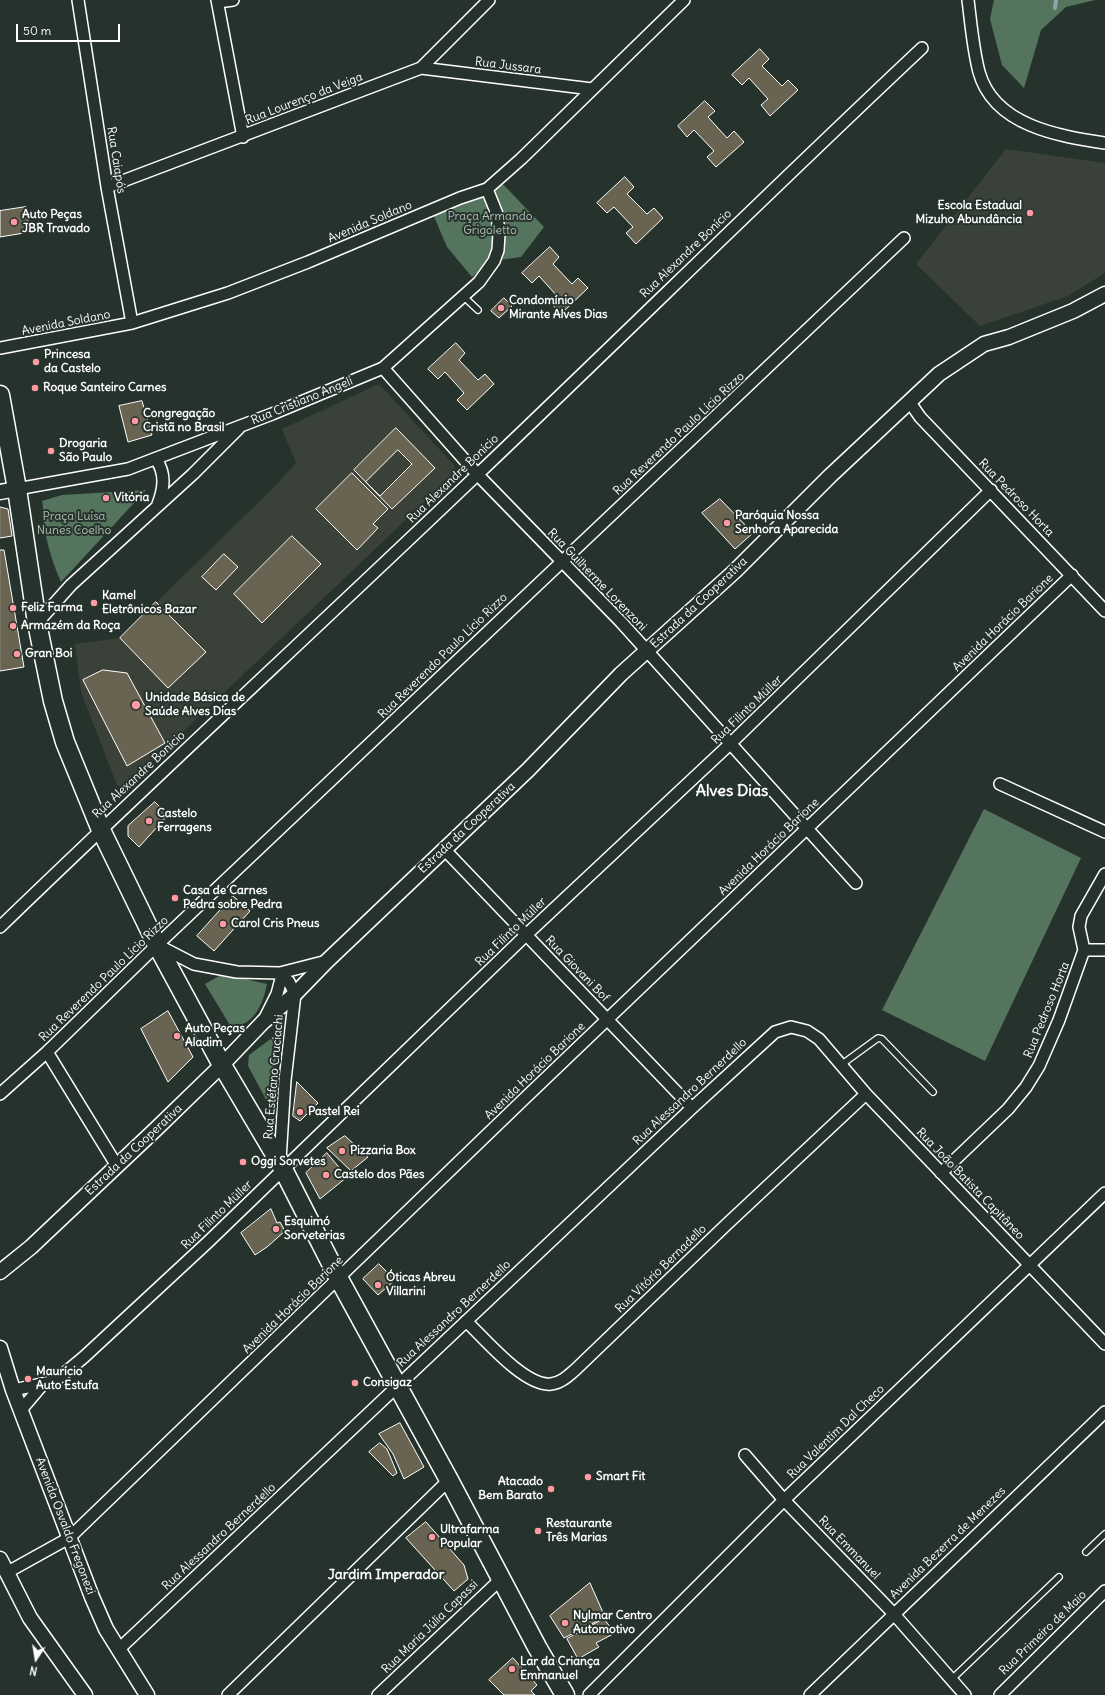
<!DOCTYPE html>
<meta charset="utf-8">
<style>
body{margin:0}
#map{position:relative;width:1105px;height:1695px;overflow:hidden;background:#26332d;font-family:Delius,sans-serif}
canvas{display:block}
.north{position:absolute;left:16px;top:1639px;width:40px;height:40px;-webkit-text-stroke:3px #26332d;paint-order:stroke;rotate:192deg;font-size:11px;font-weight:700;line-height:16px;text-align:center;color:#fff}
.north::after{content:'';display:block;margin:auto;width:14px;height:18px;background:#fff;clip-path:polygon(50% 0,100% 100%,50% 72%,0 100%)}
.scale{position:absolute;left:16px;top:24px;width:104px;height:18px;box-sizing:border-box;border:2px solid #fff;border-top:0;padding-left:5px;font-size:12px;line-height:14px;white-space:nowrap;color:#fff;-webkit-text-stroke:3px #26332d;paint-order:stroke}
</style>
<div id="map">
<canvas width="1105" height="1695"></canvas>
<div class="north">N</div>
<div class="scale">50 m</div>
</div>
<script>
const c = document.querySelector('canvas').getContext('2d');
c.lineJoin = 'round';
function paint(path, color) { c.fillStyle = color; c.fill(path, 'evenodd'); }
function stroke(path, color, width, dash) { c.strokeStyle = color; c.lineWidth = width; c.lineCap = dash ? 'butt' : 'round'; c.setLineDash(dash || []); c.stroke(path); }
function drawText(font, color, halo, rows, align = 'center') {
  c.font = font + ' Delius,sans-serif'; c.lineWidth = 4; c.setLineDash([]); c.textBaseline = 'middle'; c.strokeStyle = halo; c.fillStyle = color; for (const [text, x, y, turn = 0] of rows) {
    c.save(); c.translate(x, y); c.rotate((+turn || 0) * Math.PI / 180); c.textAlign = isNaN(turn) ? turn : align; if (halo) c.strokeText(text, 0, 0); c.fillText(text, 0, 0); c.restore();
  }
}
const built = new Path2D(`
 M1006,149L1105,163V273L1068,296L980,326L916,264Z
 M379,384L454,465L455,473L125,787L121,788L117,785L81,692L75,644L120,638L276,485L296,463L282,429Z`);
const green = new Path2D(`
 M994,0H1095L1066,7L1041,30L1024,88L1002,65L990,19Z
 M498,179L544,227L521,257L492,261L472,277L447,247L430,207Z
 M146,490L61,582C53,564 47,545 44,525C43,517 44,510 42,501L62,495Z
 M984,809L1081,858L985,1061L882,1010Z
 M223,974L267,984C263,1004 254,1026 231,1027L205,984Z
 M280,1032L269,1105L248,1066L249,1055Z`);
const stream = new Path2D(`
 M1055,8L1056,0`);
const building = new Path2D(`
 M760,49L769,59L762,66L782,86L788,80L798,90L770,116L761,105L768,99L749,78L742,85L732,75Z
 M705,101L715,111L708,117L727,138L734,131L744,142L716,167L707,157L714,151L694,130L687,137L678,126Z
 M625,177L634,187L627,194L647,214L654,208L663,218L636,244L626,233L633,227L614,207L607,213L597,203Z
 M26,207L30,232L0,237V211Z
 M550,247L559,257L553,264L572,284L578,278L588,288L561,314L551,303L558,297L539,276L532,283L522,273Z
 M504,298L512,306L499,318L491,311Z
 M456,343L465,353L459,360L478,380L485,374L494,384L467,410L457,400L464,393L445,372L438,379L428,369Z
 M142,401L152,435L128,442L119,406Z
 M396,428L435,468L392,509L354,470Z
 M398,450L412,464L380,496L366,482Z
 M352,473L388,509L373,524L378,528L357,550L316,509Z
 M720,499L753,533L735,549L702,513Z
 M0,507L8,509L12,536L0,538Z
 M292,536L321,564L262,623L234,594Z
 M0,550H4L24,667L0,671Z
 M224,554L238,567L216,590L202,577Z
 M156,602L206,652L168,688L120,638Z
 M103,670L127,673L165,743L127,766L83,680Z
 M155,802L168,815L139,847L128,836V826Z
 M233,896L250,911L214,951L197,936Z
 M168,1011L193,1057L168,1082L141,1029Z
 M297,1082L318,1103L300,1121L293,1116Z
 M345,1136L368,1157L351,1171L327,1148Z
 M327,1153L347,1177L320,1199L306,1173Z
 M271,1209L277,1223L280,1222L285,1231L267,1247L255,1255L241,1233Z
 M379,1264L395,1280L378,1295L363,1279Z
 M400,1423L424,1467L404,1479L393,1454L379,1434Z
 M380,1443L387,1449L397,1473L393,1476L369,1452Z
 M426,1522L464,1565L468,1579L454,1591L406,1538Z
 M590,1583L605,1617L564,1638L550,1616Z
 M604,1619L615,1633L596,1643L599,1647L578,1659L567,1639Z
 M513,1658L537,1685L531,1691L535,1695H504L489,1680Z`);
const service = new Path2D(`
 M463,296L478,310
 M841,1065L878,1038L882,1039L933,1092
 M1086,1552L1105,1534
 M952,1679L1059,1577`);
const minor = new Path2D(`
 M78,0L107,187L132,323
 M217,0L243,137
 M968,0C971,24 973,49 979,72C994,126 1059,136 1105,143
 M218,2L233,0
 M421,68L592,89
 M107,187L421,68L489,0
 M0,348L132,323L228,293L308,262L460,198L487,189L521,159L684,0
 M383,368L477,474L621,622L856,883
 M909,401L920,417L1105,611
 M156,459C166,474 164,488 158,504
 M17,489L128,469L272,414L383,368L479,282L494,261L498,250L499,234L497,214L487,189
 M37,623L71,585L193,474L239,428
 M1000,784L1105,832
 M444,849L692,1108
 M0,927C158,774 320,625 479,473C627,332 773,188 922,48
 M159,946L194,964L237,972L280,973L327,961
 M1084,950H1105
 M280,973L289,982L295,994L285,1080L280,1160
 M265,1018L277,994L282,975
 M47,1052L117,1166
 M0,1094L47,1052L157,945L904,238
 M941,1173L1008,1109L1026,1087L1039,1066L1059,1020L1084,950L1079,927L1081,916L1105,874
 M466,1321C485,1339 525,1387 551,1384C561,1383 568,1376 575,1370L726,1225L866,1094
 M13,1390L51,1382L60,1377L84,1357L208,1242L526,935L730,744L991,490
 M21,1410L43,1384
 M745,1455L784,1500L893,1613L965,1695
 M6,1573L69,1538L524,1099L1072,575
 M118,1650L692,1108L775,1032L791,1027L807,1031L819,1039L866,1094L1105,1344
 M228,1695L449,1480
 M378,1695L501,1579
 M589,1695L784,1500L1105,1193
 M810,1695L1105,1412
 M1000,1695L1105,1591`);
const tertiary = new Path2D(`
 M0,492L17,489
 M0,1272L31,1247L156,1129L222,1065L263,1022L295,994L327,961L528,770L621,674L735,571L830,476L939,374L984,344L1009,337L1073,311L1105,294
 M0,1348L13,1390L92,1597L106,1629L147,1695
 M0,1559L30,1618L85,1695`);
const primary = new Path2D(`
 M0,395L17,489L37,623L53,701L65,742L101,830L157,945L222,1065L280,1163L339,1279L449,1480L537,1647L565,1695`);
const markers = [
 [1030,213,4,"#ff9aa2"],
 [14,222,4,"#ff9aa2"],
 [501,308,4,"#ff9aa2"],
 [36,362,4,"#ff9aa2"],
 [35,388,4,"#ff9aa2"],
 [135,421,4,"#ff9aa2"],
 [51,451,4,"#ff9aa2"],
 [106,498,4,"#ff9aa2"],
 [727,523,4,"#ff9aa2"],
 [94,603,4,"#ff9aa2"],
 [13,608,4,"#ff9aa2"],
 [13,626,4,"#ff9aa2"],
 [17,654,4,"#ff9aa2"],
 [136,705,5,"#ff9aa2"],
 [149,821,4,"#ff9aa2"],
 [175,898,4,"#ff9aa2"],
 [223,924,4,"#ff9aa2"],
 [177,1036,4,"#ff9aa2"],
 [300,1112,4,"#ff9aa2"],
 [342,1151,4,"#ff9aa2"],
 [243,1162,4,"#ff9aa2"],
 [326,1175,4,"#ff9aa2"],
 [276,1229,4,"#ff9aa2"],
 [378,1285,4,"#ff9aa2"],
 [28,1379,4,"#ff9aa2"],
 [355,1383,4,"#ff9aa2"],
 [588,1477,4,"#ff9aa2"],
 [551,1489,4,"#ff9aa2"],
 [538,1531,4,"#ff9aa2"],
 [432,1537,4,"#ff9aa2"],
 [565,1623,4,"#ff9aa2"],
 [512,1669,4,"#ff9aa2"]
];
const streetNames = [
 ["Rua Jussara",508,66,7],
 ["Rua Lourenço da Veiga",304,99,-21],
 ["Rua Caiapós",116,160,81],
 ["Avenida Soldano",370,222,-23],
 ["Rua Alexandre Bonício",686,254,-44],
 ["Avenida Soldano",66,323,-11],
 ["Rua Cristiano Angeli",302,401,-22],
 ["Rua Reverendo Paulo Lício Rizzo",679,434,-43],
 ["Rua Alexandre Bonício",453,479,-44],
 ["Rua Pedroso Horta",1016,498,46],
 ["Rua Guilherme Lorenzoni",597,580,46],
 ["Estrada da Cooperativa",699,603,-43],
 ["Avenida Horácio Barione",1003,623,-44],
 ["Rua Reverendo Paulo Lício Rizzo",443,656,-44],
 ["Rua Filinto Müller",747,710,-44],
 ["Rua Alexandre Bonício",139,775,-43],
 ["Estrada da Cooperativa",467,828,-43],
 ["Avenida Horácio Barione",769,847,-44],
 ["Rua Filinto Müller",511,932,-44],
 ["Rua Giovani Bof",577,969,46],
 ["Rua Reverendo Paulo Lício Rizzo",104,979,-44],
 ["Rua Pedroso Horta",1047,1010,-68],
 ["Avenida Horácio Barione",535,1071,-44],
 ["Rua Estéfano Cruciachi",274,1077,-85],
 ["Rua Alessandro Bernerdello",690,1092,-43],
 ["Estrada da Cooperativa",134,1150,-43],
 ["Rua João Batista Capitâneo",970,1184,46],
 ["Rua Filinto Müller",217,1215,-44],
 ["Rua Vitório Bernadello",661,1269,-44],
 ["Avenida Horácio Barione",293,1305,-44],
 ["Rua Alessandro Bernerdello",454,1314,-43],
 ["Rua Valentim Dal Checo",836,1432,-44],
 ["Avenida Osvaldo Fregonezi",65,1526,69],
 ["Rua Alessandro Bernerdello",219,1537,-43],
 ["Avenida Bezerra de Menezes",948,1543,-44],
 ["Rua Emmanuel",849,1548,46],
 ["Rua Maria Júlia Capassi",430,1627,-44],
 ["Rua Primeiro de Maio",1043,1633,-44]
];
const poiNames = [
 ["Escola Estadual",1022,206,"right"],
 ["Mizuho Abundância",1022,220,"right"],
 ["Auto Peças",22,215],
 ["JBR Travado",22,229],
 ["Condomínio",509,301],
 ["Mirante Alves Dias",509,315],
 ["Princesa",44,355],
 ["da Castelo",44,369],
 ["Roque Santeiro Carnes",43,388],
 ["Congregação",143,414],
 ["Cristã no Brasil",143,428],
 ["Drogaria",59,444],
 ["São Paulo",59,458],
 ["Vitória",114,498],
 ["Paróquia Nossa",735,516],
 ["Senhora Aparecida",735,530],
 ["Kamel",102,596],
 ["Eletrônicos Bazar",102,610],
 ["Feliz Farma",21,608],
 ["Armazém da Roça",21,626],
 ["Gran Boi",25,654],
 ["Unidade Básica de",145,698],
 ["Saúde Alves Dias",145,712],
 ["Castelo",157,814],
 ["Ferragens",157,828],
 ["Casa de Carnes",183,891],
 ["Pedra sobre Pedra",183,905],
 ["Carol Cris Pneus",231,924],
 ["Auto Peças",185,1029],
 ["Aladim",185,1043],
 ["Pastel Rei",308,1112],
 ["Pizzaria Box",350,1151],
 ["Oggi Sorvetes",251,1162],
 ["Castelo dos Pães",334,1175],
 ["Esquimó",284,1222],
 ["Sorveterias",284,1236],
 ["Óticas Abreu",386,1278],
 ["Villarini",386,1292],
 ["Maurício",36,1372],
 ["Auto Estufa",36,1386],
 ["Consigaz",363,1383],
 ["Smart Fit",596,1477],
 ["Atacado",543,1482,"right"],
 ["Bem Barato",543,1496,"right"],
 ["Restaurante",546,1524],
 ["Três Marias",546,1538],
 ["Ultrafarma",440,1530],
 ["Popular",440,1544],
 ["Nylmar Centro",573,1616],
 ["Automotivo",573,1630],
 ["Lar da Criança",520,1662],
 ["Emmanuel",520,1676]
];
const parkNames = [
 ["Praça Armando",490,217],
 ["Grigoletto",490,231],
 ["Praça Luísa",74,517],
 ["Nunes Coelho",74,531]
];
const quarterNames = [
 ["Jardim Imperador",386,1575]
];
const districtNames = [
 ["Alves Dias",732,791]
];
paint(built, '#3a4138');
paint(green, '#54745e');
stroke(stream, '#90a4a7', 4);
paint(building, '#696351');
stroke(building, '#fff', 1);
stroke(service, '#fff', 8);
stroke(minor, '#fff', 14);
stroke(tertiary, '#fff', 17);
stroke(primary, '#fff', 21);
stroke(service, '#26332d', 5.5);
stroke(minor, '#26332d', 11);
stroke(tertiary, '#26332d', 14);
stroke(primary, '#26332d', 18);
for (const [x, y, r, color] of markers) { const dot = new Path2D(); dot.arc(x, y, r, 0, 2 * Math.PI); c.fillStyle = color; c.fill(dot); stroke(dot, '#26332d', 1.5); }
drawText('12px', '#fff', '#26332d', streetNames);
drawText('bold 12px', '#fff', '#26332d', poiNames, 'left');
drawText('12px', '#b2c0b7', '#26332d', parkNames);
drawText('bold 14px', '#fff', '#26332d', quarterNames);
drawText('bold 16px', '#fff', '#26332d', districtNames);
</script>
